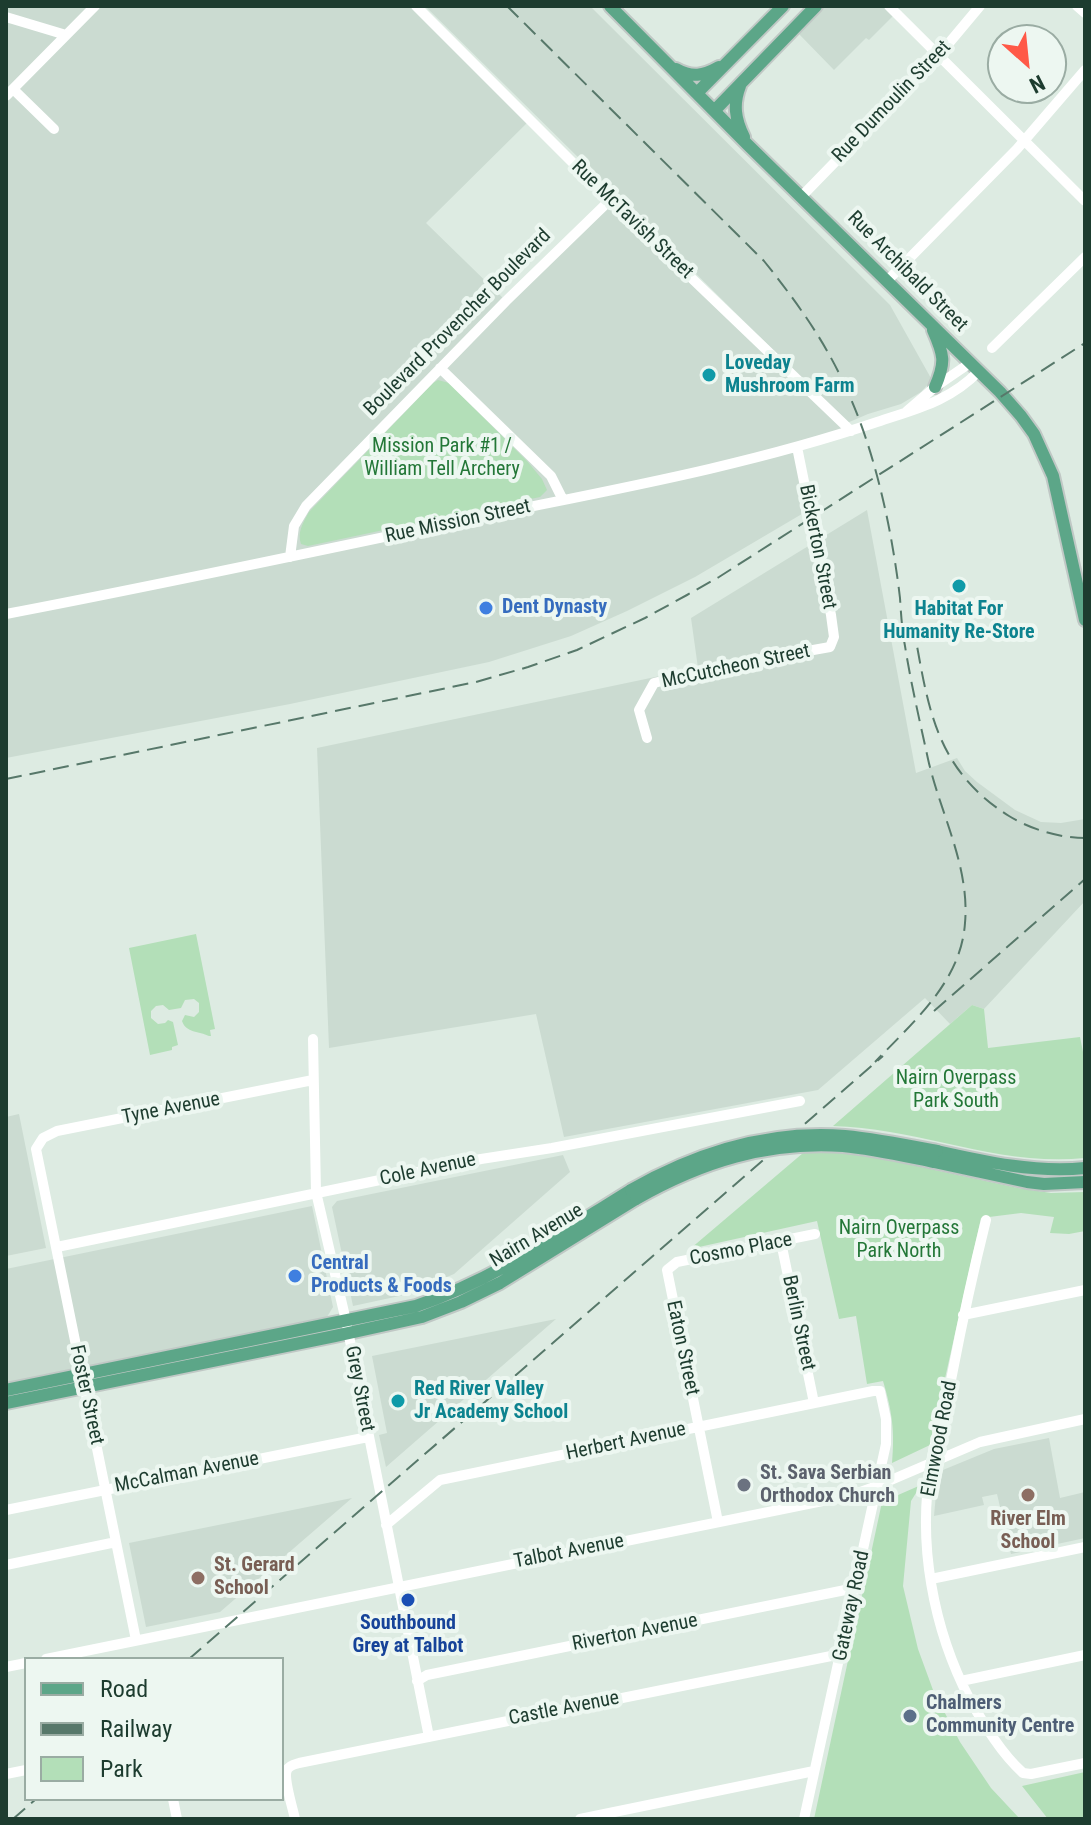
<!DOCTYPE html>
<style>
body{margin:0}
#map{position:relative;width:1091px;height:1825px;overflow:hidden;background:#ddebe2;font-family:"Roboto Condensed",sans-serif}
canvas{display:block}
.frame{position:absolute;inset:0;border:8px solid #1d3c2f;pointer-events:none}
.legend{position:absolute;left:24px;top:1657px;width:260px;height:144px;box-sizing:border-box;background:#edf7f1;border:2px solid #9aaca3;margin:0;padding:10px 14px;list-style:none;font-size:24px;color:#1d3c2f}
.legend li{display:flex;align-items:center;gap:16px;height:40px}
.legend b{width:40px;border:2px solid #9aaca3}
.north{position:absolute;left:987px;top:24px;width:80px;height:80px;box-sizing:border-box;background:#edf7f1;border:2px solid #9aaca3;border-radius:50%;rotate:153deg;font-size:22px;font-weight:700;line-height:32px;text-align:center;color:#1d3c2f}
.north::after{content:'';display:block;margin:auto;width:28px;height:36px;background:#ff5947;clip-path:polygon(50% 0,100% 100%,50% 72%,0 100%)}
</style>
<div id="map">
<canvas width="1091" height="1825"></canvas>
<div class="frame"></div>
<ul class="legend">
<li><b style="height:10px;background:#5ca688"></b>Road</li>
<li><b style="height:10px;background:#57786a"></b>Railway</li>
<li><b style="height:22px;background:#b3dfb8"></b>Park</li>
</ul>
<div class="north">N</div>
</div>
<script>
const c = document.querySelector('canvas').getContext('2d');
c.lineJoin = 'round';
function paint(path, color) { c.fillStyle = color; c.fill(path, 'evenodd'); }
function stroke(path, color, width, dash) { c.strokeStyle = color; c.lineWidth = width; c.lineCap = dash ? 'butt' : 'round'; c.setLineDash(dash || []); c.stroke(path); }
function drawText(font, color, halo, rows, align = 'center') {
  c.font = font + ' "Roboto Condensed",sans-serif'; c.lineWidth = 8; c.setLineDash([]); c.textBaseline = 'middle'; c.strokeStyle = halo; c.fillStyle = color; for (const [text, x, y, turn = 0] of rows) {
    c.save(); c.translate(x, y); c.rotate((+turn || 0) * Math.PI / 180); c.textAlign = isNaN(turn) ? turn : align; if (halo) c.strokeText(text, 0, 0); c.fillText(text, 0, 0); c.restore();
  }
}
const built = new Path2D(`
 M6,6H416L530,120L426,223L506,301L610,200L851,431L795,446L807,511L695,577L627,611L571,636L489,662L290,704L6,758Z
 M425,6H590L890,305L932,380L921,392L901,404L868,414L847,423Z
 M818,6H897L900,9L869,40L866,38L834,70L798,33L821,10Z
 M867,510L916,773L957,758L965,771L977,782L1015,810L1041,822L1061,823L1085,819V901L984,1009L972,1005L950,1024L925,998L818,1090L564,1137L536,1014L329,1048L317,748L698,668L691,618Z
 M19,1114L46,1248L6,1256V1117Z
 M563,1155L570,1172L454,1274L404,1295L353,1306L332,1207L337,1201Z
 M312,1206L333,1307L327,1317L6,1383V1269Z
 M556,1319L386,1467L379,1435L387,1433L372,1356Z
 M1049,1438L1060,1498L1085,1492V1538L1011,1554L997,1494L982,1497L984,1505L934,1516L938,1472L994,1449Z
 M352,1498L220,1612L146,1627L129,1543Z`);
const green = new Path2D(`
 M438,380L449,383L527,461L542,479L547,490L540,497L308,546L301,544C297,532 303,523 309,512L433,383Z
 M196,934L215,1029L210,1030L211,1036H209C199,1031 186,1033 182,1021L185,1015L194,1017L199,1012V1003L194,999L185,1000L181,1008L169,1010L163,1005L156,1006L151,1011V1018L158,1024L165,1023L168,1020L173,1022L178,1045L172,1047V1050L150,1055L129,948Z
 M972,1005L984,1009L988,1048L1080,1037L1085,1062V1158C998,1167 919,1128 833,1126Z
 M831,1152L866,1155L1018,1188L1051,1193L1085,1192V1231L1069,1234L1050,1233L1054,1217L1021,1213L981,1218L930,1445L892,1463C895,1431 892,1411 883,1381L867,1384L856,1316L839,1319L817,1221L690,1249L803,1153Z
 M921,1485L911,1501L903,1586L918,1649L933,1690L960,1742L991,1788L1020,1819H814L882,1502Z
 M1085,1772V1819H1048L1022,1786Z`);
const minor = new Path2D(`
 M416,6L610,200L851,431
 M889,6L1085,201
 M1077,6L1085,13
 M6,17L66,35
 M13,89L54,129
 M6,96L95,6
 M801,197L939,55L980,6
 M887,281L1017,149L1085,70
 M992,348L1085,257
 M440,368L551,476L563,500
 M907,411L935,387L970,363
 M290,557L294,526L306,506L506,301L610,200
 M6,614C169,583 331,548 494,514C622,488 753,464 877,422C915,409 949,402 979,371
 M647,738L639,710L654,683L718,667L830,647L834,637L831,615L797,447
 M313,1039L316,1192L346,1321L429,1737
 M986,1220C973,1272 962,1323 952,1375C946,1405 936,1434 931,1464C917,1543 933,1629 970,1700C985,1726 1001,1753 1023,1773L1031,1774L1085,1763
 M781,1242L814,1403
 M57,1247L481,1159L552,1148L800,1101
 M963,1315L1085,1290
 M6,1510L368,1437
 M718,1522L667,1270L677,1262L815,1234
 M386,1525L440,1480L873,1391H880L886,1419V1444L804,1819
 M6,1565L116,1542
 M931,1579L1085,1547
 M136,1640L36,1149L43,1138L57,1131L313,1080
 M46,1659L852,1495L877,1486L980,1442L1085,1419
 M6,1667L26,1663
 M417,1681L427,1675L855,1588
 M961,1681L1085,1655
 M6,1774L26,1770
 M173,1799L177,1819
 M295,1819C293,1809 283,1778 287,1770C289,1765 295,1764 299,1763L841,1654
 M580,1819L814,1771`);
const major = new Path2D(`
 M610,6L748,145L1000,392L1021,416L1034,434L1053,476L1085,620
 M676,69C692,78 703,76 719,67
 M740,86C733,104 735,119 744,137
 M697,93L783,6
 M715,110L816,6
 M933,330C944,355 946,362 935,387
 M937,1151C986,1162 1035,1173 1085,1168
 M934,1162L1027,1182L1044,1184L1085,1182
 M6,1390L416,1306C494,1280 561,1233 631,1190
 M6,1403L335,1336L422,1317L461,1302L500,1283L636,1199`);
const rail = new Path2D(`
 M507,6L764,261C796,301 825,341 846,388C875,450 892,530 900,598C901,614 902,630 905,646C911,684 920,722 928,759C940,813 970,866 965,923C961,982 913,1022 875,1062
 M913,624C928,704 933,768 1009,816C1030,829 1059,838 1085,838
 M6,779L476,682L528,667L577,650L645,618L687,595L719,577L1085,343
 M934,1011L1085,879
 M189,1659L883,1056
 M13,1819L36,1799`);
const majorBridge = new Path2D(`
 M631,1190C696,1153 768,1130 845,1136C876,1139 906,1145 937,1151
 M636,1199C701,1162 767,1141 843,1146C874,1149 904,1156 934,1162`);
const markers = [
 [709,375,8,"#0f9aa8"],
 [959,586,8,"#0f9aa8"],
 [486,608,8,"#3f7fe0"],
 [295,1276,8,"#3f7fe0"],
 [398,1401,8,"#0f9aa8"],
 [744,1485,8,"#6b7280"],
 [1028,1495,8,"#8d6e63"],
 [198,1578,8,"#8d6e63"],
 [408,1600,8,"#1a4fb4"],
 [910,1716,8,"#5c6f8a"]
];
const streetNames = [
 ["Rue Dumoulin Street",892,102,-46],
 ["Rue McTavish Street",632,220,44],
 ["Rue Archibald Street",907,272,45],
 ["Boulevard Provencher Boulevard",458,323,-45],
 ["Rue Mission Street",458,522,-12],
 ["Bickerton Street",817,547,79],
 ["McCutcheon Street",736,667,-12],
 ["Tyne Avenue",171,1109,-11],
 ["Cole Avenue",428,1170,-12],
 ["Nairn Avenue",537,1236,-31],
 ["Cosmo Place",741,1250,-11],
 ["Berlin Street",798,1323,78],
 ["Eaton Street",682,1348,78],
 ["Grey Street",359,1389,79],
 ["Foster Street",86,1395,78],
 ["Elmwood Road",940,1439,-79],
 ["Herbert Avenue",626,1442,-12],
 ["McCalman Avenue",187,1473,-11],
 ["Talbot Avenue",569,1552,-11],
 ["Gateway Road",852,1606,-78],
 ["Riverton Avenue",635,1633,-11],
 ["Castle Avenue",564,1709,-11]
];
const cultureNames = [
 ["Loveday",725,364],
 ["Mushroom Farm",725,387],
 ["Habitat For",959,610,"center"],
 ["Humanity Re-Store",959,633,"center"],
 ["Red River Valley",414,1390],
 ["Jr Academy School",414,1413]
];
const parkNames = [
 ["Mission Park #1 /",442,447],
 ["William Tell Archery",442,470],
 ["Nairn Overpass",956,1079],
 ["Park South",956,1102],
 ["Nairn Overpass",899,1229],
 ["Park North",899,1252]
];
const shopNames = [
 ["Dent Dynasty",502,608],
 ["Central",311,1264],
 ["Products & Foods",311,1287]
];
const worshipNames = [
 ["St. Sava Serbian",760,1474],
 ["Orthodox Church",760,1497]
];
const educationNames = [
 ["River Elm",1028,1520],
 ["School",1028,1543],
 ["St. Gerard",214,1566,"left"],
 ["School",214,1589,"left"]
];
const transitNames = [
 ["Southbound",408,1624],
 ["Grey at Talbot",408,1647]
];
const serviceNames = [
 ["Chalmers",926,1704],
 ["Community Centre",926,1727]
];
paint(built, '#cbdbd1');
paint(green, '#b3dfb8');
stroke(major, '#c0c8c5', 16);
stroke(minor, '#fff', 10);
stroke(major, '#5ca688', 12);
stroke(rail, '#57786a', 2, [16, 8]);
stroke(majorBridge, '#c0c8c5', 16, []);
stroke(majorBridge, '#5ca688', 12);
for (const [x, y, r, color] of markers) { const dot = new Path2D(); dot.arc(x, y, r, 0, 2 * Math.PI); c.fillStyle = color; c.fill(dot); stroke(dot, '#edf7f1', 3); }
drawText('20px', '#1d3c2f', '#edf7f1', streetNames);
drawText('bold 20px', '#0d838f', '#edf7f1', cultureNames, 'left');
drawText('20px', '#237737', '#edf7f1', parkNames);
drawText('bold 20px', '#366cbe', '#edf7f1', shopNames, 'left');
drawText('bold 20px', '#5b616d', '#edf7f1', worshipNames, 'left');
drawText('bold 20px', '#785e54', '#edf7f1', educationNames);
drawText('bold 20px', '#164399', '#edf7f1', transitNames);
drawText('bold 20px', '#4e5e75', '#edf7f1', serviceNames, 'left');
</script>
